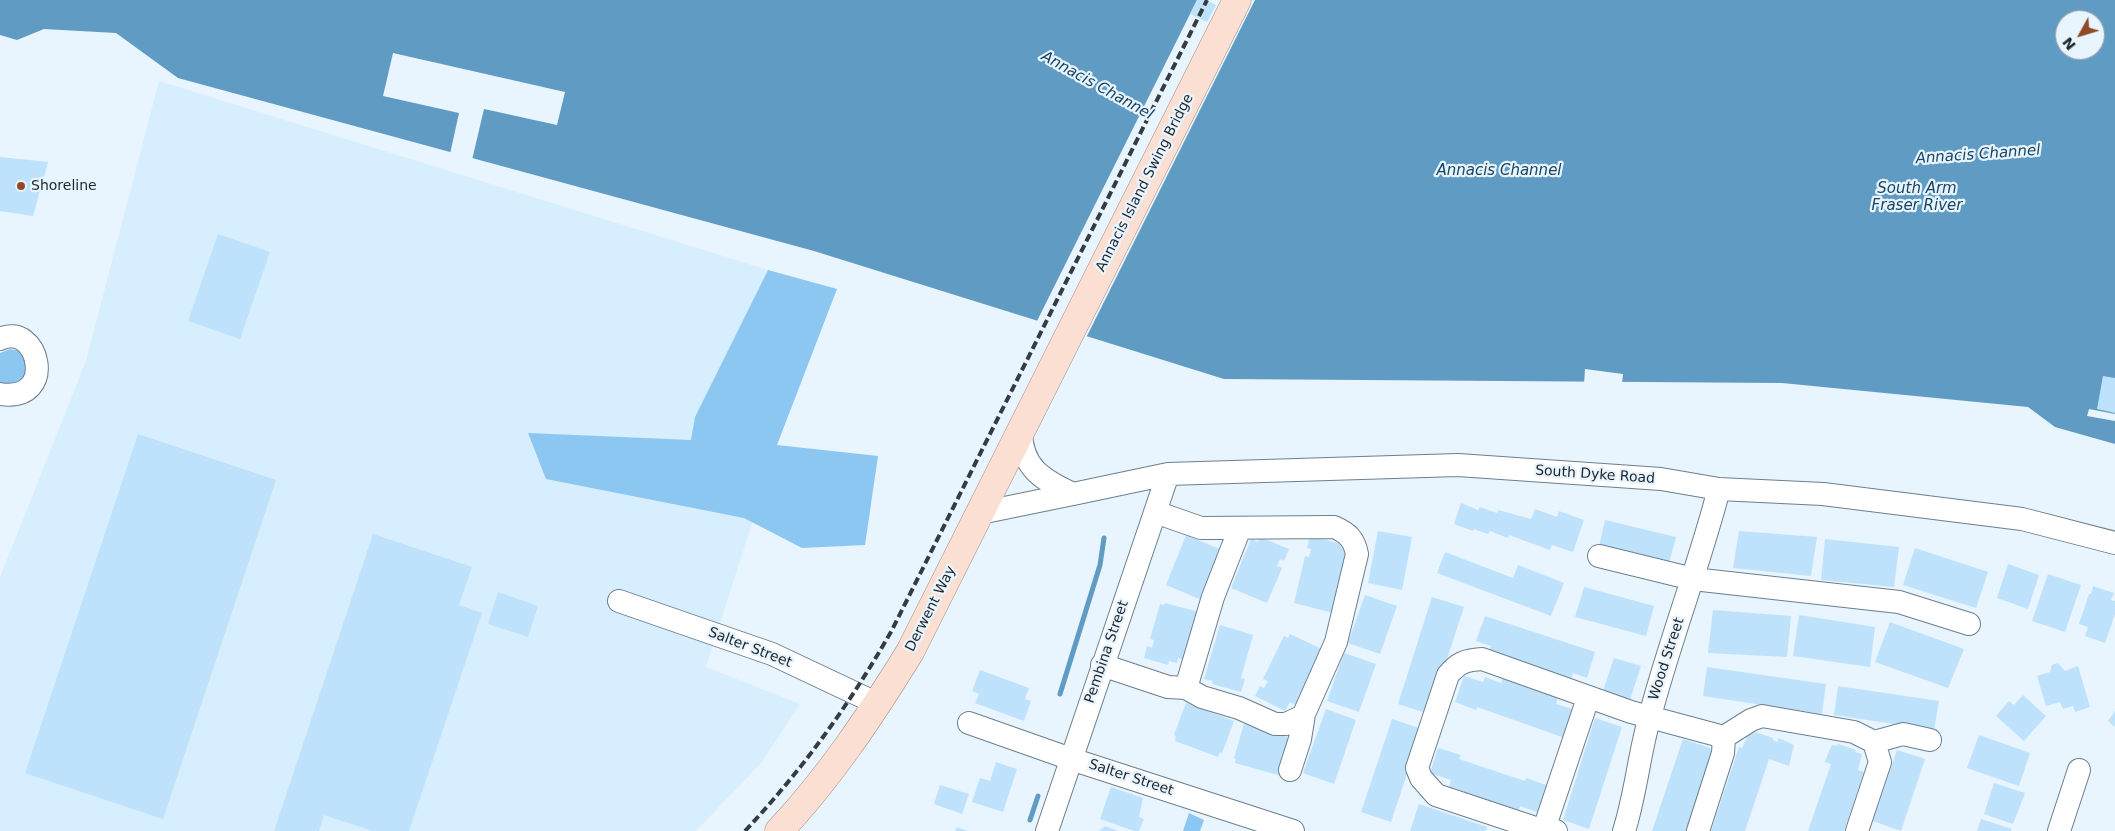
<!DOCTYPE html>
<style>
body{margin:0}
#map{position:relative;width:2115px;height:831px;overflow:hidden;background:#e8f4fe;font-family:"DejaVu Sans",sans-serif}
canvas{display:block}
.north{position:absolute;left:2055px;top:10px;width:50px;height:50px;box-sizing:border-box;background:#e8f4fe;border:1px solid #97a1aa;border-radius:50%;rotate:231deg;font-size:14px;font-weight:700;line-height:20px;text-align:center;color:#1d252b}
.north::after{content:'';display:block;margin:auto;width:18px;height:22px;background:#914a26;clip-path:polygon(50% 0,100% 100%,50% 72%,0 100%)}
</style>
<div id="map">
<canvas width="2115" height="831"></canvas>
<div class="north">N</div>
</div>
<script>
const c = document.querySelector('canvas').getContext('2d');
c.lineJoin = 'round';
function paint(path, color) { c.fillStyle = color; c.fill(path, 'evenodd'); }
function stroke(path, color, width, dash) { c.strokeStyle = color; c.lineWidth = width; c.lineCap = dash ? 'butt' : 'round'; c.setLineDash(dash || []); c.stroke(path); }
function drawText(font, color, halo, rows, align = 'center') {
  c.font = font + ' "DejaVu Sans",sans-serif'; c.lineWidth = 4.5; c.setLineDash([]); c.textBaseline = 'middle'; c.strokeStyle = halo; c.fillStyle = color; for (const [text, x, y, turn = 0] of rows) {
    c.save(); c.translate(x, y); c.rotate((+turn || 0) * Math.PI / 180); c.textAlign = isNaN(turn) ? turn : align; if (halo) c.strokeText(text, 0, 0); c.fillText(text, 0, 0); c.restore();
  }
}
const built = new Path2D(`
 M159,81L768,270L695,417L777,445L706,667L800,704L762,762L696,831H0V577L86,361Z`);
const green = new Path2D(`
 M768,270L837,289L777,445L878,456L865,545L802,548L744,518L546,479L528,433L691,440L695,417Z
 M10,349L21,351L30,362L20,384L0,385V353Z
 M1189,813L1204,820L1200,831H1183Z`);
const water = new Path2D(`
 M0,0H2115V444L2055,427L2028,407L1782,383L1224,379L814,251L178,78L116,33L44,29L17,40L0,35ZM2065,20H2095V50H2065Z`);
const pier = new Path2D(`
 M1197,0H1255L1086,338L1036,323Z
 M393,53L565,92L557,125L484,109L472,160L450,154L459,113L383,96Z
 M1585,369L1623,374L1622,384H1584Z
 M2089,409L2115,414V421L2087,416Z`);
const stream = new Path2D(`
 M1060,694L1100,565L1104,538
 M1030,820L1038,796`);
const building = new Path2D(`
 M1197,0H1206L1216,5L1207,22L1190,14Z
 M0,157L48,162L33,216L0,211Z
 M218,234L270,252L240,339L188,321Z
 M2103,376L2115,378V413L2097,409Z
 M138,434L276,480L163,819L25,773Z
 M1461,503L1478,510L1480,507L1497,513L1498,510L1531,519L1535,509L1557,517L1559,511L1584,520L1573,552L1552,545L1550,550L1509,535L1508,538L1490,531L1488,534L1474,529L1473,531L1454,524Z
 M1605,520L1676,537L1668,567L1598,551Z
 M1378,531L1412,537L1402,590L1368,583Z
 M1739,531L1817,537L1811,576L1733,568Z
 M373,534L472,567L459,605L482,613L409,831H373L324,815L319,831H274Z
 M1186,535L1222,550L1202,600L1166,585Z
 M1310,536L1342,544L1341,548L1345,549V552H1347L1333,613L1294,603L1305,556L1309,557L1311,549L1307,548Z
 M1260,537L1289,549L1284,561L1280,559L1277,566L1282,568L1267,603L1231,588L1251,539L1258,542Z
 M1825,539L1899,547L1894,587L1821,580Z
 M1915,548L1988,572L1976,608L1903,585Z
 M1445,552L1513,578L1518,565L1564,583L1551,616L1437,573Z
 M2008,564L2039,575L2028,609L1997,598Z
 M2048,574L2081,585L2065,632L2032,621Z
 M2093,586L2114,593L2111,600L2115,601V614L2105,643L2085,636L2088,627L2079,624L2089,594H2091Z
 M1584,587L1654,606L1646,636L1575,617Z
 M498,592L538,606L528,637L488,624Z
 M1365,595L1397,606L1380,654L1348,643Z
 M1432,597L1464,607L1429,714L1398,704Z
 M1165,603L1199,612L1185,660L1178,658L1177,663L1169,661L1168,665L1144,658L1147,646L1152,648L1154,640L1150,639L1160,604L1164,605Z
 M1713,610L1791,616L1787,657L1708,653Z
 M1799,615L1875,627L1870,667L1793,656Z
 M1485,616L1595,652L1587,678L1573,673L1571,679L1489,652L1491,646L1476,641Z
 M1890,622L1964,649L1948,688L1875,662Z
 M1220,625L1253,635L1241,678L1245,679L1241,692L1212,684L1213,681L1204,679Z
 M1290,634L1322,649L1295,705L1290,702L1285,711L1255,696L1260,686L1264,688L1268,681L1263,679L1284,636L1288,638Z
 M1344,653L1376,664L1359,712L1327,701Z
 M1614,658L1641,666L1630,700L1603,691Z
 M2058,663L2065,671L2078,666L2090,707L2075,712L2073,706L2063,709L2060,702L2046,706L2037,676L2050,672L2052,665Z
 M1707,667L1826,684L1822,714L1703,696Z
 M980,670L1029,688L1025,699L1031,701L1024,721L975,703L979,694L972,691Z
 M1464,676L1483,682L1485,677L1501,683L1503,678L1558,697L1556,704L1575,710L1565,738L1477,707L1476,710L1455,702Z
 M1838,686L1939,701L1934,730L1834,715Z
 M2023,695L2046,716L2024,741L1996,716L2009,701L2014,705Z
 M1186,703L1234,721L1222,753L1220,752L1218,757L1175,741L1176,736L1174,735Z
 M1326,709L1356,720L1334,784L1303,773Z
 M2115,711V727L2108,721Z
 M1595,718L1622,727L1589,829L1563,820Z
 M1392,719L1422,729L1391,822L1361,812Z
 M1244,724L1292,738L1278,775L1235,763L1236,759L1234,758Z
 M1755,732L1773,738V740L1777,742L1779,738L1794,745L1789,766L1769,759L1745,831H1711L1739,747L1742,748L1749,733L1754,734Z
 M1979,735L2030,753L2019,786L1967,768Z
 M1683,739L1713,749L1686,831H1652Z
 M1838,744L1856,750L1855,752L1862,754L1858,770L1864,772L1844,831H1808L1831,764L1825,762L1829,751L1832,745L1837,746Z
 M1438,748L1461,755L1459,759L1525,781L1526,778L1549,786L1540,813L1520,806L1518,813L1463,795L1464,791L1449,787L1451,780L1430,773Z
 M1897,750L1925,759L1901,831L1873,821Z
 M996,762L1017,769L1003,812L972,802L980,778L990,781Z
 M1994,783L2025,793L2013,824L1984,814Z
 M940,785L969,794L962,814L934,804Z
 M1111,787L1143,798L1139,817L1144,819L1139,831H1134L1100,819Z
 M1419,804L1487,827L1486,831H1410Z
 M1981,819L2012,829L2011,831H1977Z
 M1105,826L1118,831H1099Z
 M957,827L967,831H955Z`);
const minor = new Path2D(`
 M0,339C38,320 59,403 0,394
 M1073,494L1168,474L1458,465L1661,479L1719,489L1823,494L2022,519L2115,543
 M1155,512L1201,528L1334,527C1348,533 1354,539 1357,554L1336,642L1304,714L1300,739L1290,770
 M980,513L1073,494C1042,480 1021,467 1021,430
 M1599,556L1693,579L1899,602L1969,624
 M619,601L772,654L878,704
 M1102,665L1168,687L1186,688L1202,697L1239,708L1275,724H1286L1303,716
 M1186,688L1213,597L1240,528
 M969,723L1071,759L1293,831
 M1874,742L1903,734L1930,740
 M1544,829L1588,698
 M1047,831L1168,474
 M1556,831L1532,827L1436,795L1421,778L1417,768L1448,675C1458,663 1465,660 1482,659L1631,712L1724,737L1751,720L1762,716L1854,732L1874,742L1880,762L1857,831
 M1624,831C1636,793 1639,754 1650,716C1670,640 1699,566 1719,489
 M1698,831L1723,753L1724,737
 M2059,831L2079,770`);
const major = new Path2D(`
 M779,831C830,777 871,715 910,652L1237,0`);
const rail = new Path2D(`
 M745,831C803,769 850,704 892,630L1207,0`);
const markers = [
 [21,186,5,"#914a26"]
];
const streetNames = [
 ["Annacis Island Swing Bridge",1145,183,-63],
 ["South Dyke Road",1595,475,4],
 ["Derwent Way",931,609,-63],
 ["Salter Street",750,648,21],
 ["Pembina Street",1107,652,-71],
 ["Wood Street",1667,659,-72],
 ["Salter Street",1131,778,18]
];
const poiNames = [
 ["Shoreline",31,186]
];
const waterNames = [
 ["Annacis Channel",1097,86,29],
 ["Annacis Channel",1978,155,-4],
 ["Annacis Channel",1499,171],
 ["South Arm",1917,189],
 ["Fraser River",1917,206]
];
paint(built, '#d7eefe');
paint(green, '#8cc7f1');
paint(water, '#5f9bc3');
paint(pier, '#e8f4fe');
stroke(stream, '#5f9bc3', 5);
paint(building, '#bee2fc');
stroke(minor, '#6c7f8d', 24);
stroke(major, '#aa9084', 29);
stroke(minor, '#fff', 22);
stroke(major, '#fadfd2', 28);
stroke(rail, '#343c43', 4, [8, 4]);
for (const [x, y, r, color] of markers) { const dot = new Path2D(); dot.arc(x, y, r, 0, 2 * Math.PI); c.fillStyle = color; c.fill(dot); stroke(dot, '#e8f4fe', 2); }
drawText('14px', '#1d252b', '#e8f4fe', streetNames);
drawText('14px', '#1d252b', '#e8f4fe', poiNames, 'left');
drawText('italic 15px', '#184663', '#e8f4fe', waterNames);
</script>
